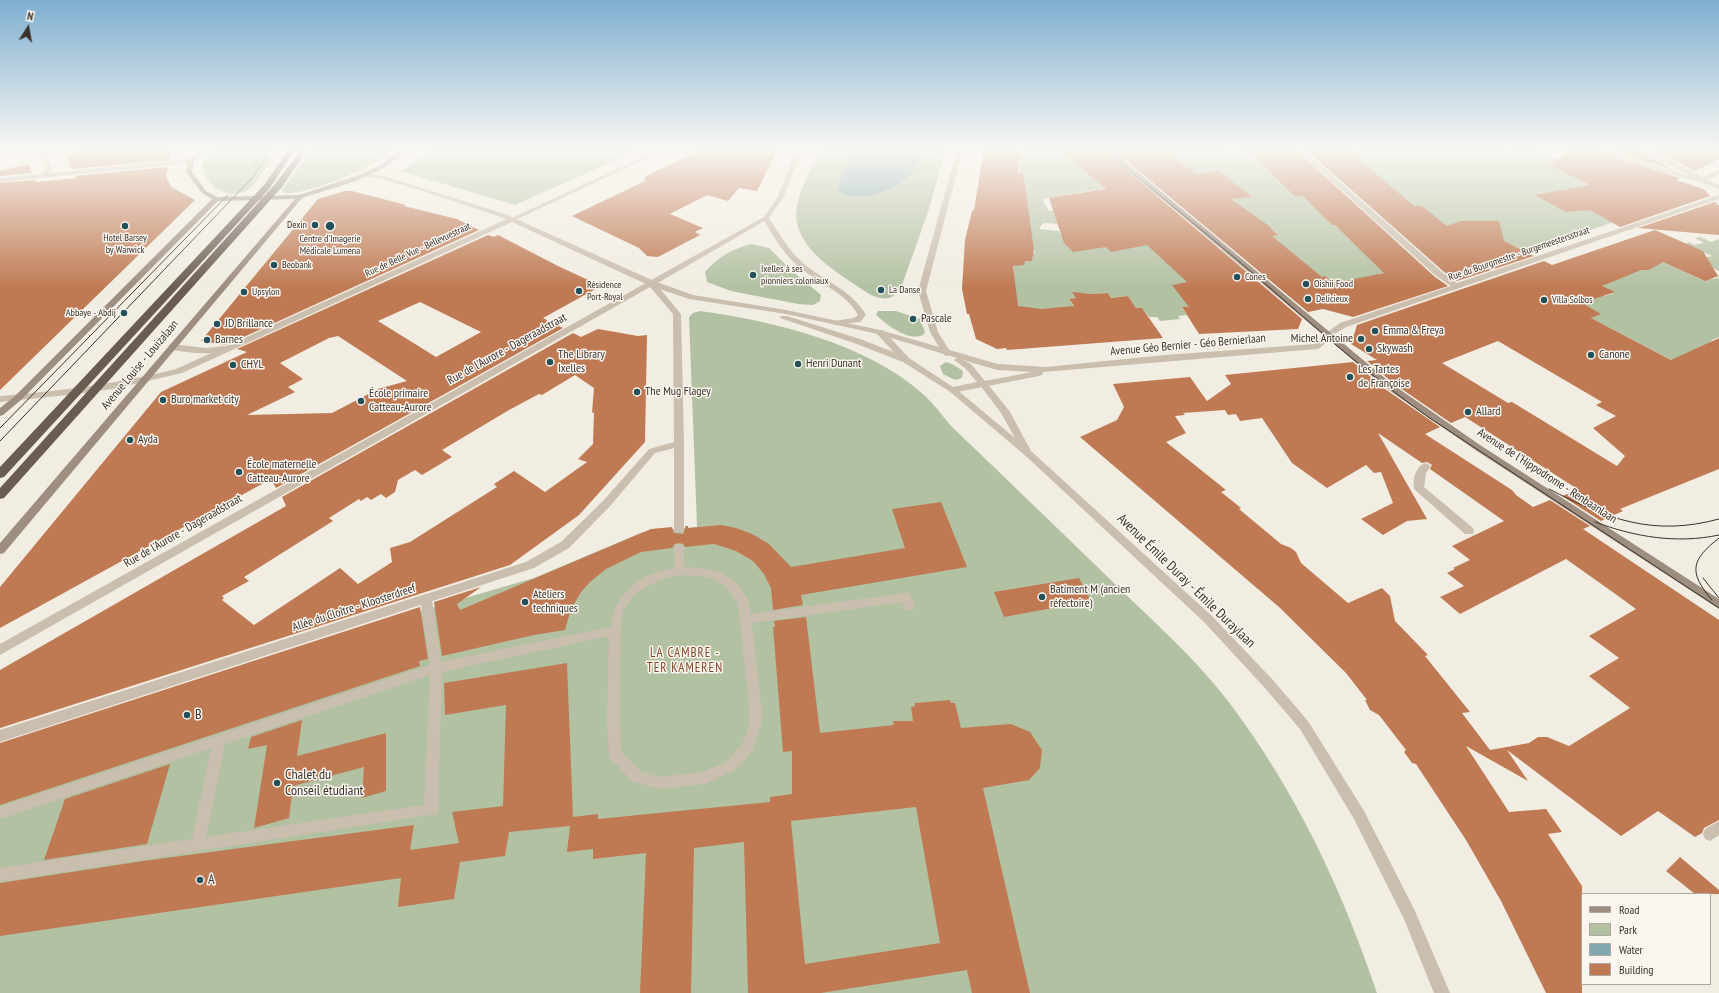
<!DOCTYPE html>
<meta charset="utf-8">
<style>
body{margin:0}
#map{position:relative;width:1719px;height:993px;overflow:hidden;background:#f2ede2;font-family:"PT Sans Narrow",sans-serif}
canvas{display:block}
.legend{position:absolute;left:1581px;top:893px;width:130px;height:92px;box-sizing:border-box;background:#faf6ef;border:1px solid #ada8a1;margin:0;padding:5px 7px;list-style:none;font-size:12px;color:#3a322c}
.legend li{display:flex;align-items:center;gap:8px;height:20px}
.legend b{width:20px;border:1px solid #ada8a1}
.north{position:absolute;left:8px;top:8px;width:40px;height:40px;-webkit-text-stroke:3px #faf6ef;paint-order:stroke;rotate:11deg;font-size:11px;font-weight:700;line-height:16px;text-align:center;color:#3a322c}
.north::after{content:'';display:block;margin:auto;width:14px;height:18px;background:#3a322c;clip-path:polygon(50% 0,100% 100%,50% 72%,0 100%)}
</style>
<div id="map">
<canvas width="1719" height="993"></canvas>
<ul class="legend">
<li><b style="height:5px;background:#9e8e80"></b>Road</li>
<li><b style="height:11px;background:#b3c1a3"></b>Park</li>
<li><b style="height:11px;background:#83a7ae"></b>Water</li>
<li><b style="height:11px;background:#bf7a54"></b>Building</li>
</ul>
<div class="north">N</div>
</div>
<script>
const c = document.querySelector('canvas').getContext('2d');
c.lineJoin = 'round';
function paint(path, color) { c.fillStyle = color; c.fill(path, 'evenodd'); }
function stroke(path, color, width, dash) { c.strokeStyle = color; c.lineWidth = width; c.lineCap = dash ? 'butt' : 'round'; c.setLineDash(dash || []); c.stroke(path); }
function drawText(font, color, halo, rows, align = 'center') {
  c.font = font + ' "PT Sans Narrow",sans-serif'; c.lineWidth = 3; c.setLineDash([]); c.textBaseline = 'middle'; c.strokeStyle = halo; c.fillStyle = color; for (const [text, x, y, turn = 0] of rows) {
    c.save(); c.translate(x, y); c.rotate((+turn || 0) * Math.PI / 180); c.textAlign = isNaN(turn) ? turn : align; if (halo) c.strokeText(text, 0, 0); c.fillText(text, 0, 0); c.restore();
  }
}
const green = new Path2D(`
 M212,149H277C271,160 255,188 243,192C220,202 187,170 212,149Z
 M312,149H394C380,165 304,197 284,193L282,191L284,187Z
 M431,149H641L515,205L400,171L416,162Z
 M820,149H946L929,209L901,288C896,295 890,300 881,298C871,297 862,289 854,284C832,269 803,251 797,223C792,202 811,169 820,149Z
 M1021,149H1061L1066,155H1070L1100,184L1108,183V188L1042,199L1049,211L1062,210L1137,235L1197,280L1173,285L1183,293L1189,308H1182L1187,315L1178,316L1180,319L1160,321L1157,317H1149L1142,308H1136L1128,296L1111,298L1108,293L1091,294L1073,293L1076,298L1069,299L1074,307L1041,309L1043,313H1013L1014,290H1016V287L1011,286L1014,264L1025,261H1032L1033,257L1012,255L1013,251L1035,253L1034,248L1022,247L1018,178L1021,162L1019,161ZM1043,223L1063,224L1070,232L1060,234L1059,231L1039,229Z
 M1151,149H1232L1226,150L1228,152L1235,151L1233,149H1264L1269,154L1277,179L1294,196L1309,195L1334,221L1328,222L1332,225H1337L1336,226L1350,240L1394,269L1379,274L1356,289L1334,283L1325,276L1321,277L1285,247L1269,236L1277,234L1270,228L1272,227L1268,225L1259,227L1175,166L1185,165L1183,163L1172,164Z
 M1352,149H1498L1506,152C1520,143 1542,154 1557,159L1550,165L1600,190L1623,219L1526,252L1512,245L1474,258L1422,206L1406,207L1379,176L1349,155L1358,154Z
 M1700,237L1711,242L1719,239V271L1696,260L1712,256L1685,244L1689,242L1694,245L1704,243L1695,238Z
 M751,244L769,248L791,270L821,295L820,301L813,305L798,304L731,291L707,282L705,272C718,257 732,249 751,244Z
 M1659,260L1702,280L1719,278L1717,275L1719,276V337L1712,340L1687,368L1591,318L1600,314L1556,294L1599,293L1605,296L1614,293L1602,286L1638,268L1649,270Z
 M700,311C773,321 866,343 923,394C933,403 942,415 951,426C1006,478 1060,531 1115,584C1154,622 1195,658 1228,701C1296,791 1341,887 1377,993H0V748L441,605L534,578L643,532L685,528V526H688V528L697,527L689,317L693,313Z
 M878,311H896L920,319L925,332L923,335C908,342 886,324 876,315Z
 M946,362L954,365L963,371L962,378L955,380L943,374L940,366Z`);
const water = new Path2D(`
 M853,149H926C921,158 915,171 907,178C895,190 850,206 838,190L839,184Z`);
const building = new Path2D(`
 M89,149H172L170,160L72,169L65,156Z
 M703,149H778L757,191L739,188L728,201L707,195L670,214L703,228L695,232L700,235L658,257L647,256L639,248L572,216L645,181L644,178L650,174Z
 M984,149H1015L1021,155L1018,174L1023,173L1034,250L1032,261H1025L1024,265L1013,266L1018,306L1041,309L1074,306L1069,299L1076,298L1072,292L1091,294L1108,293L1111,298L1128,296L1136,308H1142L1163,338L1007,350L1006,348L997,349L976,339L969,314H967L962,289L965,240L972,211L974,210Z
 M1059,149H1102L1302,319L1298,329L1199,334L1182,307H1189L1172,285L1187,282L1147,245L1111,252L1106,247L1073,252L1064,243L1049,198L1106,189Z
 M1112,149H1151L1159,153L1168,152L1196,174L1219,171L1252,197L1231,199L1272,228H1270L1278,235L1272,236L1322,277L1325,276L1334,283L1384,273L1343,233L1335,225H1332L1303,196H1294L1247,149H1295L1435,277L1448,286L1353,317L1323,309L1308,312Z
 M1305,149H1347L1414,206H1422L1447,226L1461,221H1499L1504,241L1534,256L1457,281L1443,271Z
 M1572,149H1588L1680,178L1676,180L1704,189L1710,196L1620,227L1590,210L1566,212L1535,195L1590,185L1549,165Z
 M1603,149H1635L1674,170Z
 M1646,149H1719V159L1695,171L1670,158Z
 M29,164L32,173L0,176V171Z
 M168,167L166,176L171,187L195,200L0,390V183L35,180L36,182L76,178L75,176Z
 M345,191H352L406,205L404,206L457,219L479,230L226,345L201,341L318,199Z
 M1715,202L1719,206V235L1638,228Z
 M1655,230L1703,251L1718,276L1705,281L1663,262L1649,270H1641L1602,286L1615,292L1582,303L1601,314L1591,318L1671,360L1719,338V469L1620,509L1623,511L1601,521L1562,496L1579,490L1465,417L1451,423L1393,383L1367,361L1377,360L1351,344L1357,325L1544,261L1552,265ZM1498,341L1602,402L1596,405L1616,416L1593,428L1625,456L1617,466L1512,402L1508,403L1442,363Z
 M488,235L494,237L498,235L558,266L601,286L543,318L563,328L276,488L271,479L0,628V587L161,392L247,352L237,349ZM420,302L481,332L436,357L378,321ZM338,336L407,381L378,389L332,413L247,415L295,392L288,387L303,379L280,363L329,338Z
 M598,329L638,336L647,335L645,442L579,515L510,565L0,728V670L286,506L282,497L573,333L581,337ZM575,375L594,388L592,413L594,412L593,444L578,459L587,462L545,492L514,471L494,484L497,487L410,542L390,548L392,562L358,584L340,568L254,625L222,600L224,598L222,596L249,581L244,577L333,521L329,518L359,499L361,501L367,497L371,500L381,494L386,498L395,492L398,480L415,470L422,475L452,457L442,450L509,410L539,394L542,395Z
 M1353,362L1385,389L1440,427L1425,434L1512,490L1516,495L1533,507L1550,500L1590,526L1583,529L1719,620V820L1704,828L1702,833L1695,837L1658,811L1621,836L1507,750L1528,781L1466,746L1509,812L1546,809L1562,832L1548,834L1582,886V993H1546L1501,901L1466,840L1416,764L1412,763L1404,752L1406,750L1379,715L1370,710L1365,700H1367L1346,673L1279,607L1080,437L1117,420L1124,407L1113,384L1190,377L1207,401L1231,384L1225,375ZM1225,410L1228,415L1236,414L1240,421L1262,418L1292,463L1327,488L1366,465L1374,473L1381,472L1393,503L1361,519L1383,535L1407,521L1427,519L1378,433L1422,463L1427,462L1432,465L1430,469L1504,521L1452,546L1470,560L1453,568L1455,569L1447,573L1464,586L1440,597L1460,614L1566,559L1614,593L1636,609L1589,636L1619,658L1589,676L1630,708L1569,746L1547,737H1538L1529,743L1490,750L1462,713L1470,712L1425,656L1428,655L1395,621L1390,596L1382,588L1348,603L1301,563L1296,552L1291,548L1281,544L1239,509L1241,508L1221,492L1226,490L1166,442L1186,433L1175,416L1185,415L1183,413Z
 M941,502L967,567L801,595L803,605L773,610L771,588L764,574L753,561L736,551L714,544L685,547L683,544L679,543L675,544L672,548L641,552L606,569L590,582L581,592L571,609L565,630L534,635L442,656L434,602L481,587L457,604L460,610L651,529L672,527L674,533L683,534L686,526H688V528L721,525L736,528L752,534L769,544L791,567L905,548L892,509Z
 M1079,578L1091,601L1004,617L994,592Z
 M420,607L428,659L419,661L420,666L0,805V743Z
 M806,617L820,733L894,725L893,721H913L911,707L915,706V703L950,700L951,703H955L961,728L1011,724L1030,732L1042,750L1040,768L1029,780L983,788L1030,993H972L967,970L821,993H748L744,842L694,848L691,993H640L646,853L593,859V849L567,852L570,826L509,832L505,856L460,862L454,899L398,907L401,878L0,936V883L143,861L414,825L410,850L459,843L452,812L503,806L506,705L445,715L444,683L567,663L573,817L598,814V819L770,802V797L792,794V751L783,752L773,627H775L774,621ZM916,807L940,943L805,964L791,821Z
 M302,720L297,756L386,733V791L362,798L364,767L293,786L289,818L254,828L267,745L248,749L251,737Z
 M170,764L147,844L44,860L65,799Z
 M1680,857L1719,890V894H1695L1666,871Z`);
const service = new Path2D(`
 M679,441L684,444V529L683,532H675L674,529V444Z
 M1426,463L1431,466L1426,473L1424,487L1473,528L1474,531L1473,534H1465L1415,490C1411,482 1416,465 1426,463Z
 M679,544L683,545L684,548V567C716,567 747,578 751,614L906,593L910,594L915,607L913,610L909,611L905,610L902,602L752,623L761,705V726L752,751L737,769L704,784L659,789L632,781L610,758L609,754L607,722L609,636L442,672L438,810L436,814L0,882V868L192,839L211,748L0,819V807L430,665L420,599L422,596L426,595L430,596L432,599L441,662L610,627C616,592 640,574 674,568V548L675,545ZM679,575L700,576L713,579L727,588L738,603L749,705V726L742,744L727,761L703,772L659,777L641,772L621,752C619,721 620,690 620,659C621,645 619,628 623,613C631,590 658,579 679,575ZM430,675L424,805L206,837L225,744Z`);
const pedestrian = new Path2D(`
 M764,217H768C779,232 787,249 802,262C822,280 852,290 866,315L860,322L834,325V321L854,318L858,315C846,292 816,282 798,266C783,253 772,235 763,218Z`);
const minor = new Path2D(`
 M38,149H44L52,168L48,173L191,159L194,161L191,163L0,182V178L42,174L46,168Z
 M659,149H667L515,220L510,219Z
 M797,149H803L783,198L768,219L656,284L681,314L684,444L682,446L655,453L611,505L569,548L534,568L0,742V730L526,562L561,542L603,501L649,449L674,442L673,314L650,287L0,655V644L764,217L777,198Z
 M957,149H963L926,291L938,332L951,353L947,356L944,355L930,332L918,291Z
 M1296,149H1303L1442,272L1457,283L1719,195V199L1346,327L1328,338L1324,336L1325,334L1340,323L1451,286L1436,276Z
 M1589,149H1598L1690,176L1636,149C1653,149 1687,168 1702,177L1719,170V174L1707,180L1719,185V189L1700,182L1672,175Z
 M877,330H883L909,358V362H903L877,334Z
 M172,344L206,348L225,346L229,349C220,357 181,352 169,349V345Z
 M984,382L987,383L1010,412L1031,451L1212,616L1272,679L1308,721L1364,811L1414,909L1450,993H1434L1404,919L1354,819L1300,729L1264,687L1204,622L1028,458L948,390L949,388H955L1015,438L1001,413L980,385Z
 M1719,821V835L1710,841L1705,839L1703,834L1705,829Z`);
const tertiary = new Path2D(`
 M364,173L383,176L505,214L654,281L693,295L786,310L880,330L998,364L1046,367L1165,355L1315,344L1325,334H1331L1332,336L1320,348L1317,349L1043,372L1042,375L1039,376L952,393L903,362L854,343L780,318L781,316H787L860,339L909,358L953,387L977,382L965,368L954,360L957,358L878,334L786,314L689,299L648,285L512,222L182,373L113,389L68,395L0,402V396C59,391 118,384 176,369L507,219L417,189L380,179L362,176L361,175ZM963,360L997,370L1032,372L985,381L971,364Z`);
const secondary = new Path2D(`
 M200,149H206L194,161L192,172L206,191L217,197L299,195L362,174L382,164L400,149H407C381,178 338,186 302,198L4,553L0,554V543L295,199L218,201L21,400L3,415L0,416V408L15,396L212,199L202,193L186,172L188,161Z
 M1103,149H1110L1392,384L1480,445L1719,599V609L1474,449L1386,388Z`);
const trunk = new Path2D(`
 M289,149H295L270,188L4,477L0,478V467L264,185Z
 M302,149H308L282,187L4,498L0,499V488L276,183Z`);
const tram = new Path2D(`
 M1103,149C1156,193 1210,236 1262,281C1316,328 1369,375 1428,417L1719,608
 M254,165L263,149
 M0,428L228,195
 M0,441L253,177L271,149
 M1549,489C1607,519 1653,537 1719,519
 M1595,522C1635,537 1677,544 1719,535
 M1703,578L1719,598
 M1712,600C1688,572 1691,560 1719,538`);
const markers = [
 [315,225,4,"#245059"],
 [125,226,4,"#245059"],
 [330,226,5,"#245059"],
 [274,265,4,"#245059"],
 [753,275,4,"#245059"],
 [1237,277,4,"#245059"],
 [1306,284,4,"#245059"],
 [881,290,4,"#245059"],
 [579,291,4,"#245059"],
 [244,292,4,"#245059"],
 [1308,299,4,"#245059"],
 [1544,300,4,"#245059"],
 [124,313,4,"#245059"],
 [913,319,4,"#245059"],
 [217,324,4,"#245059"],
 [1375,331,4,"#245059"],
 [1361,339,4,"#245059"],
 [207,340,4,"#245059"],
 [1369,349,4,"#245059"],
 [1591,355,4,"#245059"],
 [550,362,4,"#245059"],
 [798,364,4,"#245059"],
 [233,365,4,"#245059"],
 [1350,377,4,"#245059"],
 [637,392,4,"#245059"],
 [163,400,4,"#245059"],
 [361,401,4,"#245059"],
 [1468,412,4,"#245059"],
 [130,440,4,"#245059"],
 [239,472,4,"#245059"],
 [1042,597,4,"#245059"],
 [525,602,4,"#245059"],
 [187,715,4,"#245059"],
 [277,783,4,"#245059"],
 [200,880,4,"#245059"]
];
const farPoinames = [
 ["Dexin",307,225,"right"],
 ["Hotel Barsey",125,238,"center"],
 ["by Warwick",125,250,"center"],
 ["Centre d'Imagerie",330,239,"center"],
 ["Médicale Lumena",330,251,"center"],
 ["Beobank",282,265],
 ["Ixelles à ses",761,269],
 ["pionniers coloniaux",761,281],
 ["Cones",1245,277],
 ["Oishii Food",1314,284],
 ["Résidence",587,285],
 ["Port-Royal",587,297],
 ["La Danse",889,290],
 ["Upsylon",252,292],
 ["Delicieux",1316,299],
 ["Villa Solbos",1552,300],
 ["Abbaye - Abdij",116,313,"right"]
];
const farStreetnames = [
 ["Rue de Belle Vue - Bellevuestraat",418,250,-25],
 ["Rue du Bourgmestre - Burgemeestersstraat",1519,254,-19]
];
const poiNames = [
 ["Pascale",921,319],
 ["JD Brillance",225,324],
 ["Emma & Freya",1383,331],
 ["Michel Antoine",1353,339,"right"],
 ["Barnes",215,340],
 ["Skywash",1377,349],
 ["The Library",558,355],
 ["Ixelles",558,369],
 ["Canone",1599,355],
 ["Henri Dunant",806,364],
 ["CHYL",241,365],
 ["Les Tartes",1358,370],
 ["de Françoise",1358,384],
 ["The Mug Flagey",645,392],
 ["École primaire",369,394],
 ["Catteau-Aurore",369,408],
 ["Buro market city",171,400],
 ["Allard",1476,412],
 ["Ayda",138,440],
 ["École maternelle",247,465],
 ["Catteau-Aurore",247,479],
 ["Batiment M (ancien",1050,590],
 ["réfectoire)",1050,604],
 ["Ateliers",533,595],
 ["techniques",533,609]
];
const streetNames = [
 ["Avenue Géo Bernier - Géo Bernierlaan",1188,345,-5],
 ["Rue de l'Aurore - Dageraadstraat",507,349,-29],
 ["Avenue Louise - Louizalaan",140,365,-50],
 ["Avenue de l'Hippodrome - Renbaanlaan",1547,476,33],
 ["Rue de l'Aurore - Dageraadstraat",183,531,-30],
 ["Allée du Cloître - Kloosterdreef",354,608,-18]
];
const neighbourhoodNames = [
 ["LA CAMBRE -",685,653],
 ["TER KAMEREN",685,668]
];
const nearStreetnames = [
 ["Avenue Émile Duray - Émile Duraylaan",1186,581,44]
];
const nearPoinames = [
 ["B",195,715],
 ["Chalet du",285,775],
 ["Conseil étudiant",285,791],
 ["A",208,880]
];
paint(green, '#b3c1a3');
paint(water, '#83a7ae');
paint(building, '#bf7a54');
paint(service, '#cabeae');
paint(pedestrian, '#cabeae');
paint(minor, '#cabeae');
paint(tertiary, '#cabeae');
paint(secondary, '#9e8e80');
paint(trunk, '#6a5c51');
stroke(tram, '#3a322c', 1);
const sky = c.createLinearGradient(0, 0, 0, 288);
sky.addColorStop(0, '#7fafd1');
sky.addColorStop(0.52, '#f9f7f2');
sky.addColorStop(1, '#f9f7f200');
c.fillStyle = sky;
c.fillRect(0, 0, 1719, 288);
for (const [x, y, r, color] of markers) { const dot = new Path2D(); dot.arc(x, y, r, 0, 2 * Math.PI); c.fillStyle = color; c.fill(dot); stroke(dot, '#faf6ef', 1.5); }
drawText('10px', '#3a322c', '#faf6ef', farPoinames, 'left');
drawText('10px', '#3a322c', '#faf6ef', farStreetnames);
drawText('12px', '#3a322c', '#faf6ef', poiNames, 'left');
drawText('12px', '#3a322c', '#faf6ef', streetNames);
c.letterSpacing = '1px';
drawText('13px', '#84492a', '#faf6ef', neighbourhoodNames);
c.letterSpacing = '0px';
drawText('14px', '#3a322c', '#faf6ef', nearStreetnames);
drawText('14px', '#3a322c', '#faf6ef', nearPoinames, 'left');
</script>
